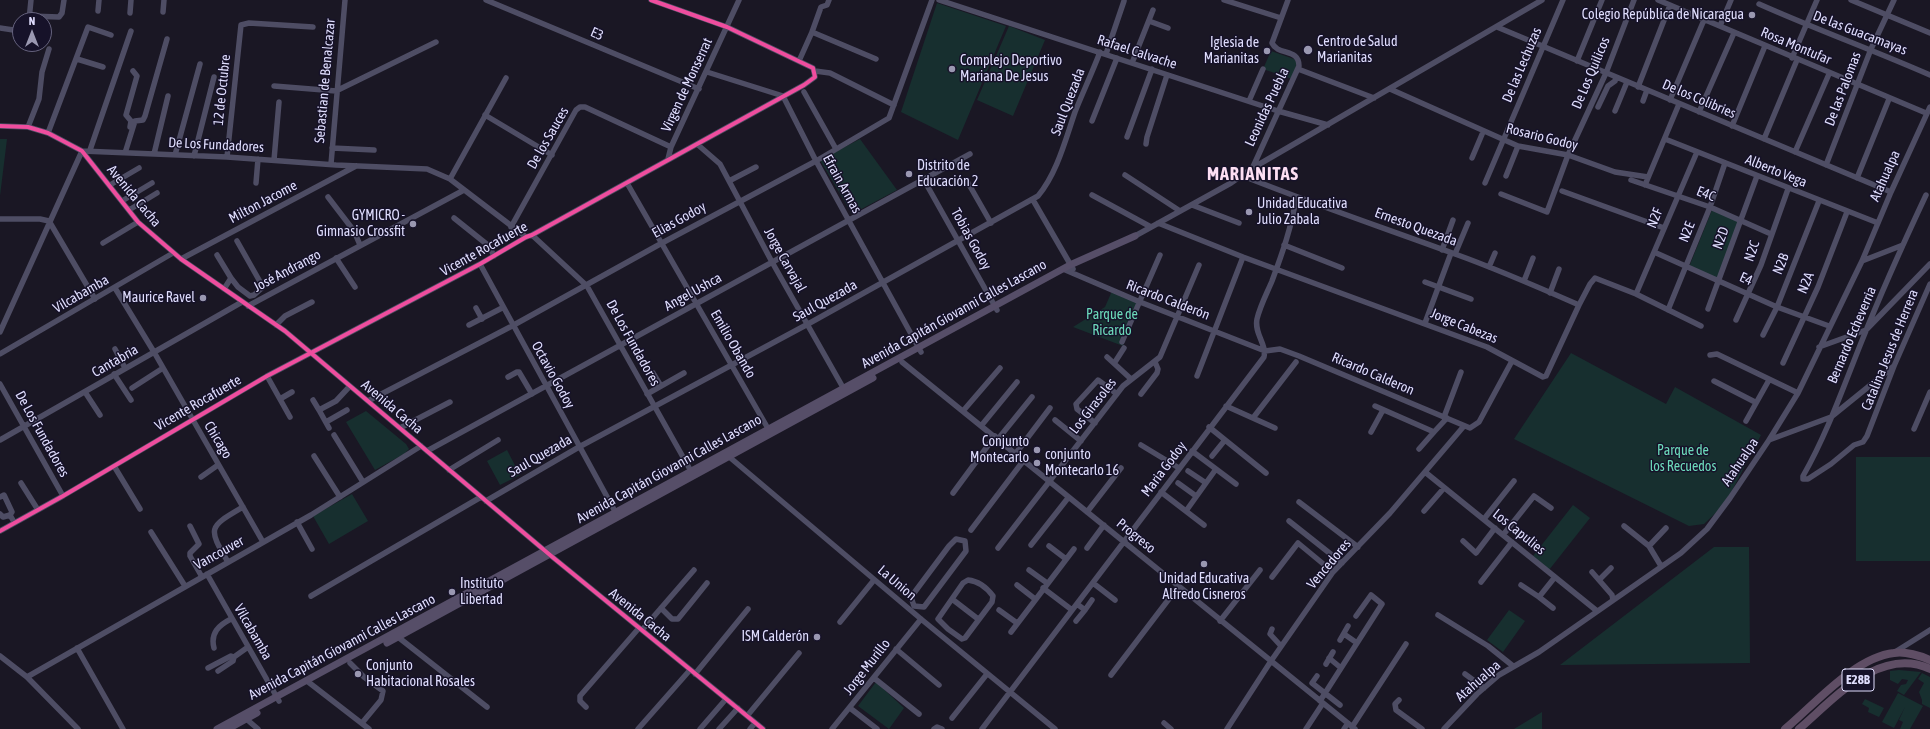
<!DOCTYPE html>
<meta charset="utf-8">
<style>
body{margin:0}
#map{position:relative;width:1930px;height:729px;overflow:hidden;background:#1a1724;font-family:"Asap Condensed",sans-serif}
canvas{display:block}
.north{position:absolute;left:12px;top:12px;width:40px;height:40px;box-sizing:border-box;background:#161229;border:1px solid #66637e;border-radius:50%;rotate:0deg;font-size:11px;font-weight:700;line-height:16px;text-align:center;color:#dfddfd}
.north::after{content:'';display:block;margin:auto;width:14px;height:18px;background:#9a98b1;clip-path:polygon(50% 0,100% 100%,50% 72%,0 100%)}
</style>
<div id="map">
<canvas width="1930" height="729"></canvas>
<div class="north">N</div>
</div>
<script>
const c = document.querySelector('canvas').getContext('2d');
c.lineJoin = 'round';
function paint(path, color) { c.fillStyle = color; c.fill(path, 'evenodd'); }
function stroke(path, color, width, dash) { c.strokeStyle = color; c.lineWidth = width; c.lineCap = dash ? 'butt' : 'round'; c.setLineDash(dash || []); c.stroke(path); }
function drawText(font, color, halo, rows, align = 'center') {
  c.font = font + ' "Asap Condensed",sans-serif'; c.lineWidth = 3; c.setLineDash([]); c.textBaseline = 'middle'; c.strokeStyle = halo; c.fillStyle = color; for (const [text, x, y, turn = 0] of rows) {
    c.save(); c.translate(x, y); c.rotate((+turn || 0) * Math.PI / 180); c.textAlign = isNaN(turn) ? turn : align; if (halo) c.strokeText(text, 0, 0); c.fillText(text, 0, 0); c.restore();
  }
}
const green = new Path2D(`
 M937,3L1006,26L958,140L901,112Z
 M1009,26L1045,40L1013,116L977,100Z
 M1271,51L1294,59L1297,63L1292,79L1263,69Z
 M0,139H7L0,196Z
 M860,139L897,190L852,214L820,160Z
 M1712,210L1738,221L1718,279L1689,267Z
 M1112,291L1140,302L1123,346L1073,327L1105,307Z
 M1571,353L1666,404L1675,387L1761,435L1725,504L1704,524L1689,526L1514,439Z
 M366,411L406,444L409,449L404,454L375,470L346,422Z
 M507,450L520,475L500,485L487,461Z
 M1856,457H1930V561H1856Z
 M352,494L368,521L329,544L313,516Z
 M1573,505L1590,518L1549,570L1533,556Z
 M1714,547H1749L1750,663L1560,665Z
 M1509,610L1525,621L1503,652L1487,640Z
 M1899,670L1921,672L1904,695L1897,691L1901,685L1906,684L1908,680L1902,679L1898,684L1890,680V671Z
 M1922,673L1930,677V708L1922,704V700L1919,692L1924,683L1918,679Z
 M876,682L904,708L889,729L858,706Z
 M1898,693L1923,706L1910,729H1900L1903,722L1899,720L1905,707L1894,728L1882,722Z
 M1865,699L1884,708L1879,717L1868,712L1869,708L1862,704Z
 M1542,712V729H1514Z`);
const minor = new Path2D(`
 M486,0L699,89
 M829,0L827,5L821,7L812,32L876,59
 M939,0L1278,111L1328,125
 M1224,0L1281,18
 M1658,0L1926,113
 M1851,0L1930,33
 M1759,4C1815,29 1873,50 1930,75
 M98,11L99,0
 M163,12L164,0
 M130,13L131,0
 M29,16L59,17L62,13L64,0
 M29,20L31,0
 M1149,21L1168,28
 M1720,26L1731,0
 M1497,27L1891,192
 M0,28L20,31
 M1106,54L1124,1
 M1792,58L1817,0
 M77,59L103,67
 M799,61L812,32
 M1577,61L1602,0
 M1132,63L1153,10
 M1298,69L1374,98
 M815,71L830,73L894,105
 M707,72L783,96L816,161L921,352
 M274,86L336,91L436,42
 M1638,87L1670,5
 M1390,89L1518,146L1568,155L1615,172L1648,177
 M804,92L836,149
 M1670,100L1704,20
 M1249,101L1263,69
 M1643,101L1647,90
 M1598,107L1608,86L1615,81L1616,77
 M1615,111L1627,82
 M1699,112L1734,33
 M485,115L552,155
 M1092,121L1117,58
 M0,126L28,127L48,133L82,151L138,222L181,259L285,331L550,555L763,729
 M1732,126L1765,46
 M28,127L39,99L42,72L49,49
 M130,127L131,121L126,115L137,76L133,71
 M48,133L88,27L111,35
 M1127,137L1152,69
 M1665,139L1878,223
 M1764,139L1797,60
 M697,144L720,164L772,262L845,391
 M1146,144L1147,137L1167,75
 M332,148L374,150
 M90,150L131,31
 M1795,152L1829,74
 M125,153L135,121L143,120L145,116L167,39
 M154,154L168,96
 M175,155L200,64
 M194,156L214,77
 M227,157L241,25L249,23L313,27
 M1472,158L1483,132
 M668,159L671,147L739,0
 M274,160L279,102
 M331,164L345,0
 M1826,165L1871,49L1894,0
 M1252,169L1299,66C1299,48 1278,56 1272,43L1288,0
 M1125,175L1180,211
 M1243,176C1313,204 1384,228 1455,254C1497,269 1538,287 1579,305
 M1506,176L1518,146
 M1857,178L1889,99
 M450,179L506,78
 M924,180L997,310
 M1631,180L1710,207L1771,234
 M729,181L756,167
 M967,181L991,223
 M256,183L258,159
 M627,183L770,432
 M1485,183L1563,0
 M110,185L139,168
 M1645,185L1679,104
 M1562,191L1664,228
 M1501,194L1547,212L1568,155L1606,73L1634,0
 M1092,195L1151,227
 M1926,195C1903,244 1881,293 1861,343C1843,388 1827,434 1803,476V479H1808L1831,464L1854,445L1863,442L1867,436L1894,366L1930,284
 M328,197L354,231L360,245
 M1033,200L1073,269
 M122,201L152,183
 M1192,205L1239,223
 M129,210L157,193
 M454,218L489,246L494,256
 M0,219H40L49,221L95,299
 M1158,223L1243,257L1487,347L1543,377L1546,376L1579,305L1590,284L1595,278L1636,294L1701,326
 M511,227L576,110L580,107H585L671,147
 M532,235L587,286L692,473
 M1135,236L1231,183L1251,169L1542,0
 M103,243L138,222
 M1284,245L1342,268
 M1442,250L1453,220
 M1654,252L1777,307L1829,326
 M1455,254L1468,223
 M217,255L231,278
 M336,258L355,287
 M181,259L356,166
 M1862,261L1903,245
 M480,264L617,515
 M1489,267L1495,253
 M1063,269L1140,302L1265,351
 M1524,281L1533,258
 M1425,282L1471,299
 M115,288L154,352L263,542
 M224,289L231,278L238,287L250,296L254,295L263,287L237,241
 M1550,293L1559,269
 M1636,294L1697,152
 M248,306L464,190
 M476,308L482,319
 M1708,309L1757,176
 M1668,310L1710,207L1725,163
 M1736,320L1761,265L1788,189
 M1425,323L1451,253
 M276,325L285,316L312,302
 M469,325L502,308
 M0,332L82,151L227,157L336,165L427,169L450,179L526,237
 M1763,335L1777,307L1819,201
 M1122,342L1160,255
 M1819,347L1866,330L1930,264
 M115,349L125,368
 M1265,351L1280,349L1299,356L1470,428L1479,422L1512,361
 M0,354L173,253
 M1710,355L1717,354L1798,393
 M1107,357L1131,379
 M902,362L1355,729
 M1115,362L1124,348
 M1783,363L1818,287L1847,212
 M653,373L661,386
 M114,374L131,400
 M267,376L290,417
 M1197,376L1243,257
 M508,377L517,372H519L532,394
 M1714,381L1755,402
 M0,384L63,496
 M132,388L163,368
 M85,392L100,415
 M647,394L684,373
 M1141,394L1157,373L1158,369L1155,362
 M280,399L292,392
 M313,400L319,410
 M368,401L512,326L662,243L816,161L889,118L932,0
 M1226,406L1275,428
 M1375,406L1434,432L1447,418
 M963,411L1000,368
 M1444,417L1461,372
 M1253,418L1296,362
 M1055,420L1081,441
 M1746,421L1769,380
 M326,422L347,410
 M1095,423L1077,409L1076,404L1098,380L1117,394
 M981,426L1017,382
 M1209,427L1266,473
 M329,428L319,410L336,401L350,386
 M400,428L450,402
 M1914,429L1930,392
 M1371,432L1383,410
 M334,435L363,482
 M998,439L1032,397
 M0,440L242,302
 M1769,440L1831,417L1894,366
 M1141,445L1179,468
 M1419,449L1434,432
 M427,451L970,154
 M1192,451L1236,484
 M1016,453L1050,408
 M727,455L921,619L1055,729
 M314,456L340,497
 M1212,456L1225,440
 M114,466L140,509
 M449,470L498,440
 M1188,471L1206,483
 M1425,472L1597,611
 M201,477L218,465
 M21,483L38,510
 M1178,483L1196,496
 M1161,492L1204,525
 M953,493L995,436
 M0,497L4,495L12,512L10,515L14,522
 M486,501L579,447L808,324L1038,196C1057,173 1065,141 1075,112C1083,92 1092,73 1100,52
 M1299,502L1358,547
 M1186,511L1216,469
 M1424,511L1444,488
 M1087,512L1121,468
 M0,514L3,517L10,515
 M1484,519L1514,481
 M1289,521L1342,563
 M297,522L312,549
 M190,526L199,544L190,553V556L202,577
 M1624,526L1649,546L1661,566
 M971,530L1024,460
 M0,531L63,496L267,376L480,264L526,237L532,235L804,85L815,77L813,68L727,27L651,0
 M151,532L185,586
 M1503,535L1534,496L1551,508
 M956,539L965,541L966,551L924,607L914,606L911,597L949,546Z
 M1463,541L1476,553L1495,528
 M1031,545L1068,498
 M1049,546L1066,559
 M1649,546L1666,528
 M998,548L1123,386L1160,357L1199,265
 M1087,548L1104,525
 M228,562C207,527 209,527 243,507
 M1029,570L1047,583
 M1592,572L1612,595L1613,600
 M207,574L279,701
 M1272,577L1298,543L1333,572
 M968,580C978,581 987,588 993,596L992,602L965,638L962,639L948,629L938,619L963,583Z
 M1599,580L1611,568
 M1481,582L1512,542
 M1093,583L1115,600
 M1017,585L1035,599
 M1521,585L1539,597
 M1043,588L1072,610
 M311,596L481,497
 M952,599L978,619
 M661,608L672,619H678L707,583
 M1553,608L1539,597L1555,577
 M999,610L1017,623
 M1085,610L1092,600
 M1438,615L1488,646L1513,666
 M1076,621L1085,610L1077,604
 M1220,621L1260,570
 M840,622L874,580
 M1272,629L1270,634L1281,646
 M642,630L694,570
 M1011,632L1074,549
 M1344,634L1357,643
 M398,637L487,707
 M1340,640L1348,626
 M77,648L123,729
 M214,648C210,633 219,625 231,619
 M896,649L939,685
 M1895,652L1930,630
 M0,656L27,677L78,729
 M1329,658L1341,668
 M350,663L364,677L383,691L381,700L362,723
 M1326,664L1333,652
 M208,668L231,656L234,657L248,647
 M218,671L233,661L234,657
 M695,674L748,609
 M1465,674L1484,688
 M1111,675L1178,587
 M1317,676L1312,683L1340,705
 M27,677L311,515L421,446
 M874,678L919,714
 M307,681L369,729
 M1399,700L1395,704L1396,710L1422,729
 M1320,701L1382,604L1371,595L1356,616
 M586,707L580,701V696L639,628
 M850,708L877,729
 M747,716L799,653
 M244,717L258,729
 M952,718L987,674
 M1164,723L1171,729
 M1352,727L1406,644
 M638,729L690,670
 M700,729L726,699
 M719,729L738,708
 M750,729L755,723
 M832,729L921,619
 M934,729L937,727L942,729
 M982,729L1264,357C1267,344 1254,334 1257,319C1260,306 1267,293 1272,281C1282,254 1292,226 1296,198
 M1227,729L1271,661L1333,572L1390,513L1464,426
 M1306,729L1323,703
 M1344,729L1348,723
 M1444,729L1477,694L1499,675L1539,652L1681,553L1707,529L1730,498L1769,440L1798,393L1862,261L1891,192L1930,107`);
const major = new Path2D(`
 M387,643L873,378
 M217,729L1070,265L1135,236
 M228,729L257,713`);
const highway = new Path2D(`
 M1785,729C1814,705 1855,657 1894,653C1905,651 1921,656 1930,660
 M1799,729C1833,700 1880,645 1930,669`);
const cycleway = new Path2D(`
 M0,126L28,127L48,133L82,151L138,222L181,259L285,331L550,555L763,729
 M0,531L63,496L267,376L480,264L526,237L532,235L804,85L815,77L813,68L727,27L651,0`);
const markers = [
 [1752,15,4,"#9a98b1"],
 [1308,50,5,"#9a98b1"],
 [1267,51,4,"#9a98b1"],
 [952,69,4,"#9a98b1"],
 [909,174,4,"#9a98b1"],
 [1249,212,4,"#9a98b1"],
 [413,224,4,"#9a98b1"],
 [203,298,4,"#9a98b1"],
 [1037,450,4,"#9a98b1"],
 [1037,463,4,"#9a98b1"],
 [1204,564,4,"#9a98b1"],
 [452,592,4,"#9a98b1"],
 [817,637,4,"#9a98b1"],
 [358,674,4,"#9a98b1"]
];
const shields = [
 [1858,680,32]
];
const shieldNames = [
 ["E28B",1858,680]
];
const poiNames = [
 ["Colegio República de Nicaragua",1744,15,"right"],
 ["Centro de Salud",1317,42],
 ["Marianitas",1317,58],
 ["Iglesia de",1259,43,"right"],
 ["Marianitas",1259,59,"right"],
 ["Complejo Deportivo",960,61],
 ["Mariana De Jesus",960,77],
 ["Distrito de",917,166],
 ["Educación 2",917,182],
 ["Unidad Educativa",1257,204],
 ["Julio Zabala",1257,220],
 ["GYMICRO -",405,216,"right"],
 ["Gimnasio Crossfit",405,232,"right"],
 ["Maurice Ravel",195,298,"right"],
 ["Conjunto",1029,442,"right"],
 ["Montecarlo",1029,458,"right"],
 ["conjunto",1045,455],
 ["Montecarlo 16",1045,471],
 ["Unidad Educativa",1204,579,"center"],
 ["Alfredo Cisneros",1204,595,"center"],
 ["Instituto",460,584],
 ["Libertad",460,600],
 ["ISM Calderón",809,637,"right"],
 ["Conjunto",366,666],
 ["Habitacional Rosales",366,682]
];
const streetNames = [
 ["De las Guacamayas",1860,33,21],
 ["E3",597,34,23],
 ["Rosa Montufar",1796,46,23],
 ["Rafael Calvache",1137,52,18],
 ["De las Lechuzas",1522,65,-67],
 ["De Los Quilicos",1591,73,-67],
 ["Sebastian de Benalcazar",325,81,-85],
 ["Virgen de Monserrat",687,85,-65],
 ["De las Palomas",1843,89,-69],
 ["12 de Octubre",222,90,-84],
 ["De los Colibries",1699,99,23],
 ["Saul Quezada",1068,102,-69],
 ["Leonidas Puebla",1267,107,-65],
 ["Rosario Godoy",1542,137,14],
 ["De los Sauces",548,138,-60],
 ["De Los Fundadores",216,145,3],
 ["Alberto Vega",1776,171,22],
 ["Atahualpa",1885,176,-66],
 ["Efrain Armas",842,184,61],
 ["E4C",1706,194,21],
 ["Avenida Cacha",134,196,50],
 ["Milton Jacome",263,202,-28],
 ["N2F",1655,218,-68],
 ["Elias Godoy",679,220,-29],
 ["Ernesto Quezada",1416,227,20],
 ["N2E",1687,232,-68],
 ["N2D",1721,238,-70],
 ["Tobias Godoy",971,239,61],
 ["Vicente Rocafuerte",484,249,-29],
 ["N2C",1752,251,-71],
 ["Jorge Carvajal",785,260,61],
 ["N2B",1781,264,-68],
 ["José Andrango",287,271,-28],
 ["E4",1746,279,23],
 ["N2A",1806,283,-67],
 ["Angel Ushca",693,292,-29],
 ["Vilcabamba",81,294,-30],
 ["Ricardo Calderón",1168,300,21],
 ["Saul Quezada",825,301,-29],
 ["Avenida Capitán Giovanni Calles Lascano",954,314,-29],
 ["Jorge Cabezas",1464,326,22],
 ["Bernardo Echeverria",1852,335,-67],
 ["De Los Fundadores",633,343,61],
 ["Emilio Obando",733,344,60],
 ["Catalina Jesus de Herrera",1890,350,-68],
 ["Cantabria",115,361,-30],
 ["Ricardo Calderon",1373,374,23],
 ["Octavio Godoy",553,375,61],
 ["Vicente Rocafuerte",198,403,-30],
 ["Los Girasoles",1093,406,-52],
 ["Avenida Cacha",392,407,40],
 ["De Los Fundadores",42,434,61],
 ["Chicago",218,440,59],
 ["Saul Quezada",540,456,-30],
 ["Atahualpa",1740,462,-56],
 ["Avenida Capitán Giovanni Calles Lascano",669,469,-29],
 ["Maria Godoy",1164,469,-53],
 ["Los Capulies",1519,532,39],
 ["Progreso",1136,536,39],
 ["Vancouver",219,553,-29],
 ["Vencedores",1329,564,-50],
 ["La Union",897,583,40],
 ["Avenida Cacha",640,615,39],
 ["Vilcabamba",253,632,60],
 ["Avenida Capitán Giovanni Calles Lascano",342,647,-28],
 ["Jorge Murillo",867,667,-52],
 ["Atahualpa",1478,681,-41]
];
const parkNames = [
 ["Parque de",1112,315],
 ["Ricardo",1112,331],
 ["Parque de",1683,451],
 ["los Recuedos",1683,467]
];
const districtNames = [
 ["MARIANITAS",1253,174]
];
paint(green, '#172f2f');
stroke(minor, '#4e4d64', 5.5);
stroke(major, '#564e68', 7);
stroke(highway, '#5f4e65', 8);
stroke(cycleway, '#ef4d9e', 4);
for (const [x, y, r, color] of markers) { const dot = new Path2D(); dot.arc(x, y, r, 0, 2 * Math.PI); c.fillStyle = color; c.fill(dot); stroke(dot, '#161229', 1.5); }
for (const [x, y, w] of shields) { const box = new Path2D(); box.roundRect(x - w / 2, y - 11, w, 22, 3); c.fillStyle = '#161229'; c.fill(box); stroke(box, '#dfddfd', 1); }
drawText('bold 13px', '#dfddfd', null, shieldNames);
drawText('14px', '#dfddfd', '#161229', poiNames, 'left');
drawText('14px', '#dfddfd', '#161229', streetNames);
drawText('14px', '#6cdabb', '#161229', parkNames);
c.letterSpacing = '1px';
drawText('bold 18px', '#fddff3', '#161229', districtNames);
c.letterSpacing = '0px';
</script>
